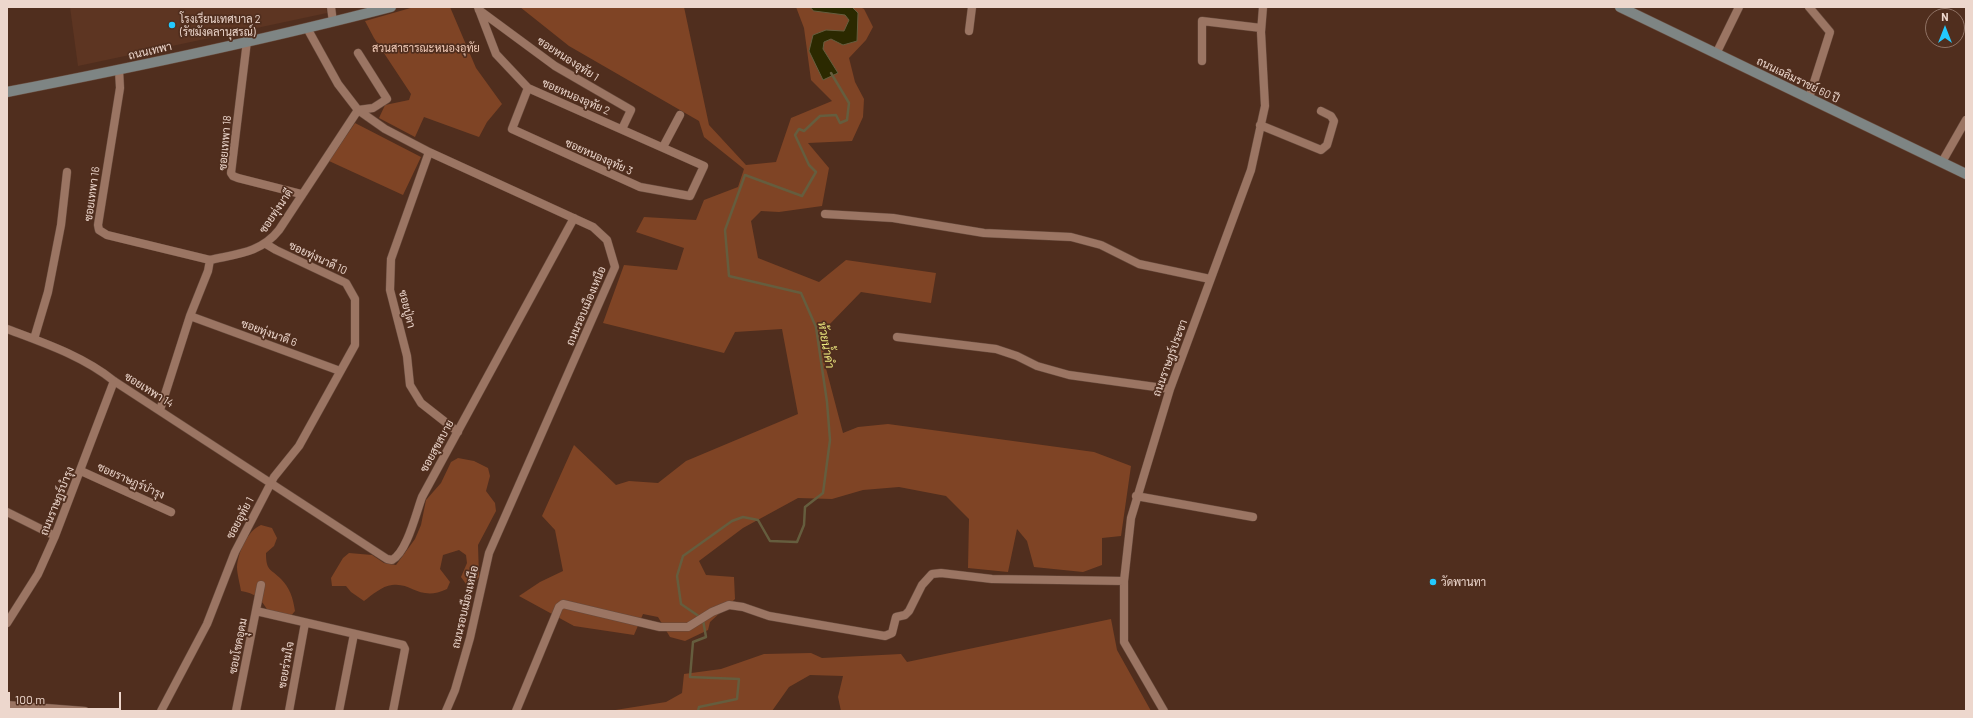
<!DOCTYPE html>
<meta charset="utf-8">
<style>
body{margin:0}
#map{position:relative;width:1973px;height:718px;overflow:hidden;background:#502e1e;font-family:Barlow,sans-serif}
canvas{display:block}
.frame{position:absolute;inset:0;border:8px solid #edd7cd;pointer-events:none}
.north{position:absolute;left:1925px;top:8px;width:40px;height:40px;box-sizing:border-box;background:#502e1e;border:1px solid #8f7264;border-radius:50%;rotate:0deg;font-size:11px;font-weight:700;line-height:16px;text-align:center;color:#edd7cd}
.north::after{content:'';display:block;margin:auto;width:14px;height:18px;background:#23c9fe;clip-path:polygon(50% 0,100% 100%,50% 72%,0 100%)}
.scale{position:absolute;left:8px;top:692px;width:113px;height:18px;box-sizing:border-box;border:2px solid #edd7cd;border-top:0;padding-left:5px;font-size:12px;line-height:14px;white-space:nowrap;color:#edd7cd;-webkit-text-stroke:3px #502e1e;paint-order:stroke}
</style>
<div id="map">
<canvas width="1973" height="718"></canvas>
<div class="frame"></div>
<div class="north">N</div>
<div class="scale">100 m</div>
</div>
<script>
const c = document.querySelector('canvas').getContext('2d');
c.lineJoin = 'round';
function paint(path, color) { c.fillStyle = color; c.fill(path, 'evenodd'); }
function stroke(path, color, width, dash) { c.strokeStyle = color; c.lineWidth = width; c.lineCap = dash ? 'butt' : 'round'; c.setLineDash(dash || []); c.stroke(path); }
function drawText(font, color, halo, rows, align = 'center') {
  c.font = font + ' Barlow,Sarabun,sans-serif'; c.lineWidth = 3.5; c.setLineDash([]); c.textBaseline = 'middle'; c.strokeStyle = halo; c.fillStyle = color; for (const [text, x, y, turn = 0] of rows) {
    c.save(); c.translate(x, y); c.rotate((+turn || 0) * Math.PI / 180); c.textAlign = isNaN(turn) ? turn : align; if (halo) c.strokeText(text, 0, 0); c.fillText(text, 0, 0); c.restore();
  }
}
const built = new Path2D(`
 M70,7H326L327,13L78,66Z`);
const green = new Path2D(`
 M414,7H450L476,68L502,104L487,122L479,137L424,117L415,137L379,118L385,105L409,100L411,94L374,38L365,21Z
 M520,7H684L709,125L746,165L776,162L791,118L832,101L811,80L804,28L796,7H860L864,9L873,27L866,40L849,58L855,82L864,99L863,117L852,141L808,143L829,168L822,206L779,212L761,211L751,221L758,258L819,282L846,260L936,273L931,303L861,292L827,327L823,357L843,433L858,427L888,424L1094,452L1131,466L1121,536L1102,538V565L1083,572L1034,567L1027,541L1017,529L1008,572L968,568L969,519L946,496L899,487L863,490L832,499L798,498L743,528L699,561L706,575L734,577L735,599L710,622L708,630L685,641L670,637L658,617L643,614L634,635L574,626L519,596L540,582L563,571L555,530L542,516L574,445L616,485L629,481L658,483L686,461L798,414L782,329L735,332L724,353L603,323L624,265L677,270L684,248L636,232L644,217L696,220L704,200L738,187L744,169L704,137L699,121L569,46Z
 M355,123L421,157L403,195L329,161Z
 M458,458L474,461L488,468L490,476L486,491L495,503L496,511L478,545L479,577L474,583L466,584L461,577L467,563L466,555L459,550L443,555L440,569L450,582L447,589C420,602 412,582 392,585C382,586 372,595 364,601L351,592L346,586H332L331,578L343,558L349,553L372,555L384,563L396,565L415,539L421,525L426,500L441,483L451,462Z
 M261,525L272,528L277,538L274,546L266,553C266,571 270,568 281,579C290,588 293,598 295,611L290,617L268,611C261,599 255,593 241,591C240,584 237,574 237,567C238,552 248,530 261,525Z
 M1111,619L1117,650L1151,711H841L838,697L843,676L810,675L789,687L772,711H609L666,702L682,693L684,674L721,669L764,654L811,653L822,658L901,654L907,662Z`);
const water = new Path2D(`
 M810,7H852L858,13L857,41L843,45L831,39L824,42L823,49L838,73L823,80L809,51L813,35L826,30L844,31L849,20L845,15L814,11Z`);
const stream = new Path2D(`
 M700,617L681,604L677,576L683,556L732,521L743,517L758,520L770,541L797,542L804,525L805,507L823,493L830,440L827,402L816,327L801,293L729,276L725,230L745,175L802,196L816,172L809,165L795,135L799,129L804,131L820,116L836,115L840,123L847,120L849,103L831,73
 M698,711L699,707L737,699L739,679L690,677L693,642L706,637L703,620`);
const street = new Path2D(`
 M331,7L333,22
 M478,7L496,54L528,88L704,166L690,196L640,187L512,129L528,88
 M1809,7L1830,32L1809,98
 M479,10L555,66L631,110L622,129
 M307,28L338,84L358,110L385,129L429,152L593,227L607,240L615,267L489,553L470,638L455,690L446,711
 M969,31L972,7
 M247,41L231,173L233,176L238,178L301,194
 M1716,54L1739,7
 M1202,61V21L1261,28
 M119,70L120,88L98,225L99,230L107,235L210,260
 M1260,125L1321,150L1327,145L1334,121L1331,116L1321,111
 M663,147L680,115
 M429,152L391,259L390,290L407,356L410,385L421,403L458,432
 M1942,162L1966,120
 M825,214L893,218L984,233L1071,237L1101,245L1139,264L1210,279
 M190,316L340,371
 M7,329C44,343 83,356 114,381L387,559L392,560C407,552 416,513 422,497L574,218
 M897,337L996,349L1017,356L1037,366L1069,375L1170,389
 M34,339L48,292L61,225L67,172
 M160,410L190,316L208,271L210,260C236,254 261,253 279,230L358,110L373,108L387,99L358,53
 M81,471L171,512
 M1136,496L1253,517
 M7,512L55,536
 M256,611L403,645L405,649L393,711
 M7,623L38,574L55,536L114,381
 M7,705L85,711
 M161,711L207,624L235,552L274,477L299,446L355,345V299L346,283L276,250L266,244
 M236,711L261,585
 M289,711L305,623
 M339,711L354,634
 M516,711L559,607L563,604L660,627H688L712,612L729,605L743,607L769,616L885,636L892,633L896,617L905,615L909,611L922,585L932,574L941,573L992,579L1124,581
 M1164,711L1124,642V581L1131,518L1170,389L1251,170L1265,106L1261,32L1263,7`);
const secondary = new Path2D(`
 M1620,7L1966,174
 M7,92C136,67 264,40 391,7`);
const markers = [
 [172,25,4,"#23c9fe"],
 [1433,582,4,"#23c9fe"]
];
const poiNames = [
 ["โรงเรียนเทศบาล 2",180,19],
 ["(รัชมังคลานุสรณ์)",180,32],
 ["วัดพานทา",1441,582]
];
const parkNames = [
 ["สวนสาธารณะหนองอุทัย",426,48]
];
const streetNames = [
 ["ถนนเทพา",150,51,-13],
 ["ซอยหนองอุทัย 1",568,59,33],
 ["ถนนเฉลิมราชย์ 60 ปี",1798,80,26],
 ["ซอยหนองอุทัย 2",576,97,24],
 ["ซอยเทพา 18",225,143,-85],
 ["ซอยหนองอุทัย 3",599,157,24],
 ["ซอยเทพา 16",92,194,-82],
 ["ซอยทุ่งนาดี",276,211,-56],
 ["ซอยทุ่งนาดี 10",318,258,25],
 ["ถนนรอบเมืองเหนือ",586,306,-67],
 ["ซอยปู่ตา",407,309,76],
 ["ซอยทุ่งนาดี 6",269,333,20],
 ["ถนนราษฎร์ประชา",1170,358,-70],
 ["ซอยเทพา 14",149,390,32],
 ["ซอยสุขสบาย",437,446,-61],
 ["ซอยราษฏร์บำรุง",131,481,24],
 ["ถนนราษฏร์บำรุง",57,501,-68],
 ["ซอยอุทัย 1",240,518,-62],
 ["ถนนรอบเมืองเหนือ",465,607,-77],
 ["ซอยโชคอุุดม",238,646,-79],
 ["ซอยร่วมใจ",286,665,-80]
];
const waterNames = [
 ["ห้วยน้ำคำ",826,345,80]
];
paint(built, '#5d3522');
paint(green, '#7f4425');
paint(water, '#2b2900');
stroke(water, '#655d3e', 1);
stroke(stream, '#655d3e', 2.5);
stroke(street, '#684b3d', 9);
stroke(secondary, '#684b3d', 11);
stroke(street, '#9b7563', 8);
stroke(secondary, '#7e8584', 10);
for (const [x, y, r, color] of markers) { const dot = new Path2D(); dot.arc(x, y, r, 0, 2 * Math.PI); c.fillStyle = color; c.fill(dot); stroke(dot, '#502e1e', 1.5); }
drawText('11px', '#edd7cd', '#502e1e', poiNames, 'left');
drawText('11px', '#f3ccb9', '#502e1e', parkNames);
drawText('11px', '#edd7cd', '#502e1e', streetNames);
drawText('italic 12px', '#ede87e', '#502e1e', waterNames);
</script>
